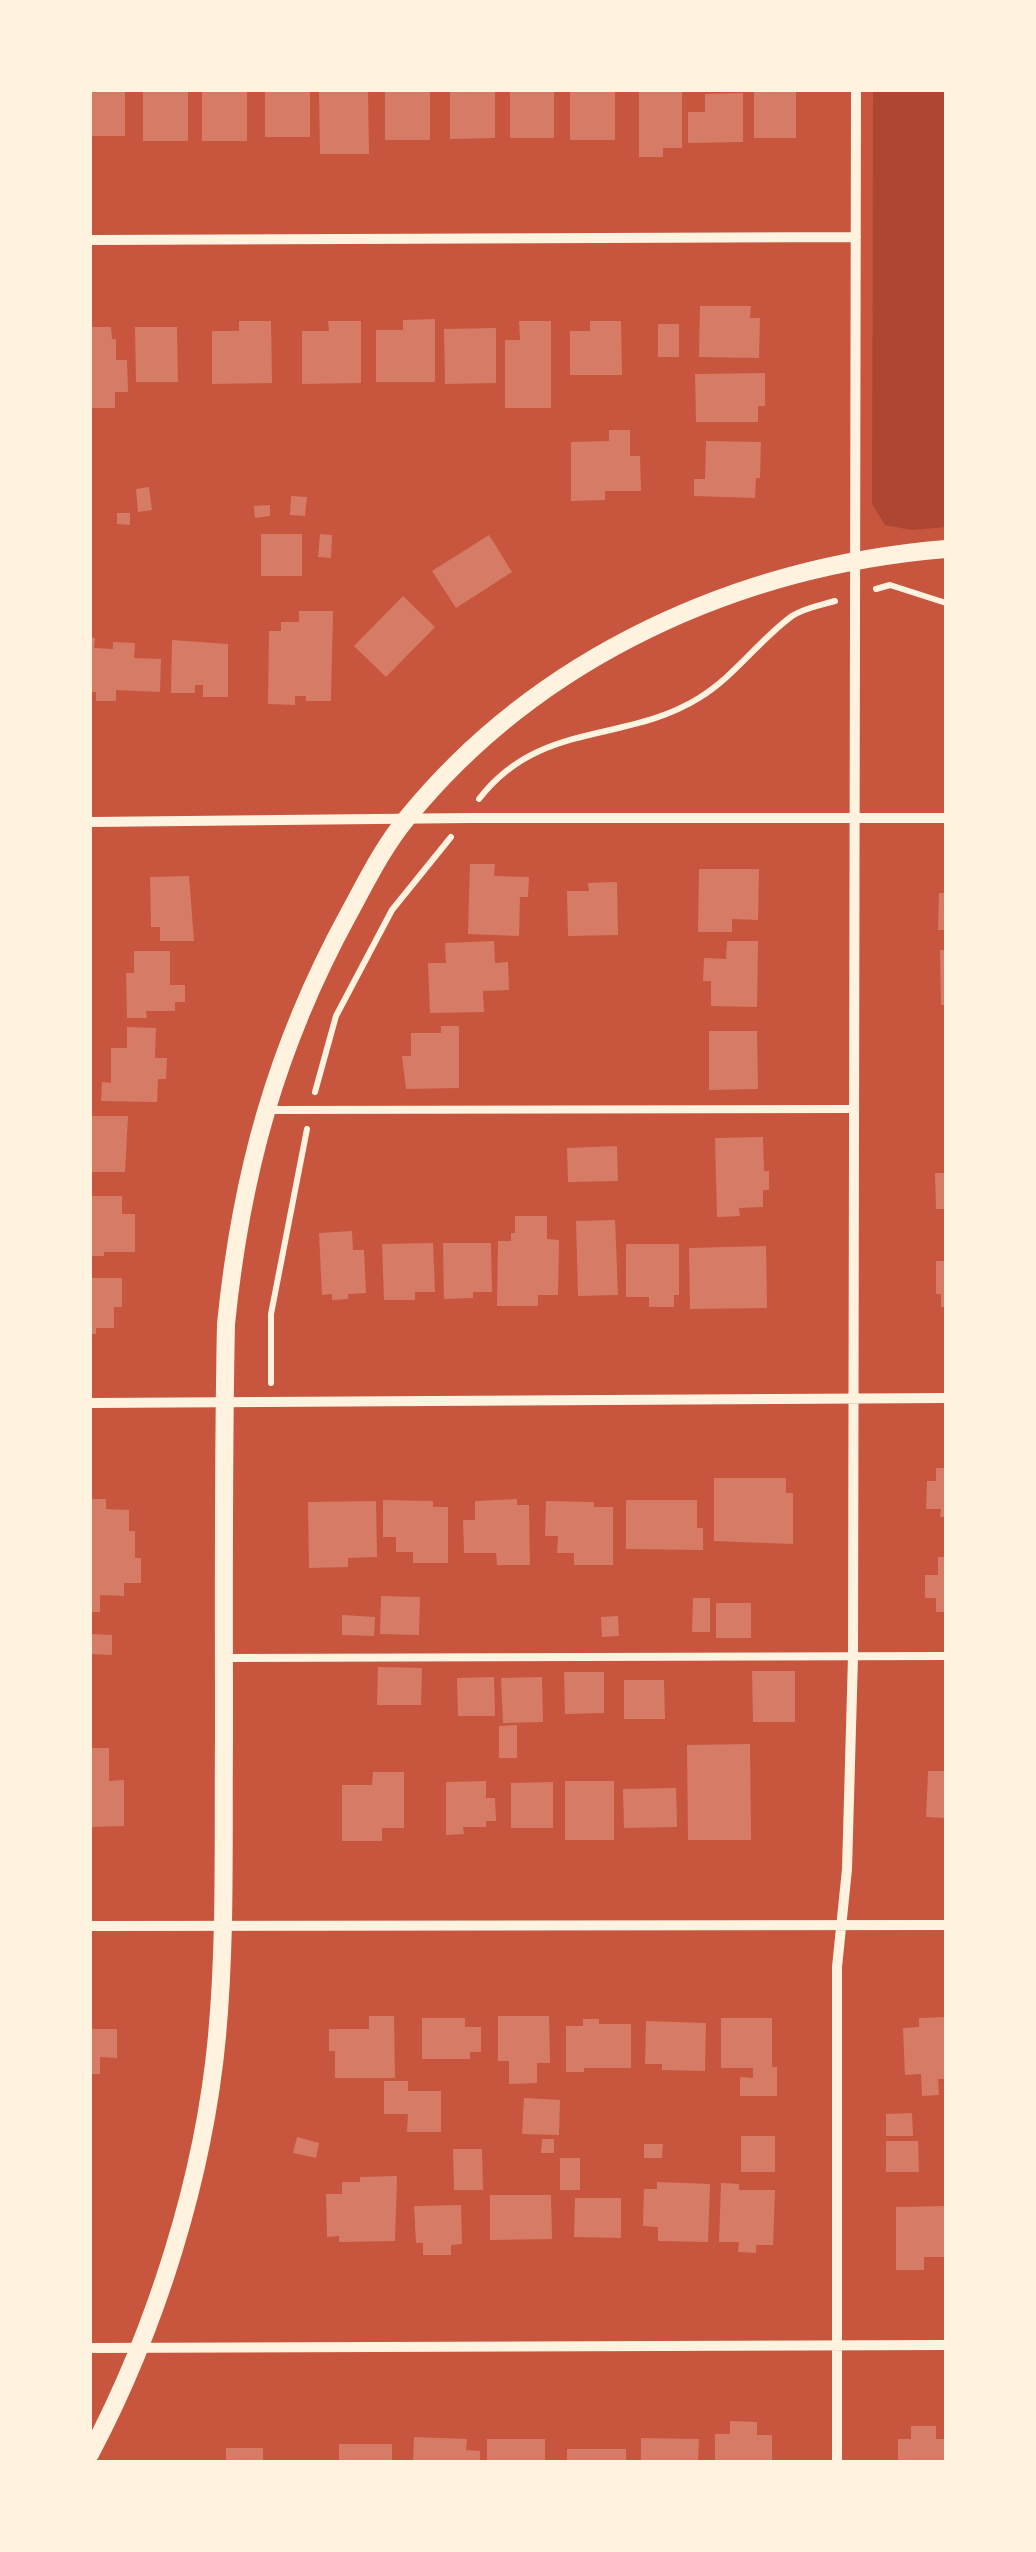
<!DOCTYPE html>
<style>
body{margin:0}
#map{position:relative;width:1036px;height:2552px;overflow:hidden;background:#c8553d;font-family:"Exo 2",sans-serif}
canvas{display:block}
.frame{position:absolute;inset:0;border:92px solid #fff3e0;pointer-events:none}
</style>
<div id="map">
<canvas width="1036" height="2552"></canvas>
<div class="frame"></div>
</div>
<script>
const c = document.querySelector('canvas').getContext('2d');
c.lineJoin = 'round';
function paint(path, color) { c.fillStyle = color; c.fill(path, 'evenodd'); }
function stroke(path, color, width, dash) { c.strokeStyle = color; c.lineWidth = width; c.lineCap = dash ? 'butt' : 'round'; c.setLineDash(dash || []); c.stroke(path); }
const green = new Path2D(`
 M873,90H946V527L911,530L885,525L872,504Z`);
const building = new Path2D(`
 M90,90H125V136H90Z
 M143,90H188V141H143Z
 M202,90H247V141H202Z
 M265,90H310V137H265Z
 M319,90H368L369,154H320Z
 M385,90H430V140H385Z
 M450,90H495V138L450,139Z
 M510,90H554V138H510Z
 M570,90H615V140H570Z
 M639,90H682V148H663V157H639Z
 M754,90H796V138H754Z
 M743,93V142L688,143V112H705V94Z
 M700,306H751L750,318H760L759,358L699,357Z
 M435,319V382H376V330H403V320Z
 M239,321H271L272,383L212,384V331H239Z
 M328,321H361V383L302,384V331H329Z
 M519,321H551V408H505V340H520Z
 M590,321H621L622,375H570V331H590Z
 M658,324H679V357H658Z
 M90,327H111L112,339H116V360H127L128,392H115V408H90Z
 M135,327H177L178,382H136Z
 M496,328V383L445,384L444,329Z
 M765,373V406H758V422H696L695,374Z
 M609,430H630V456H640L641,491H605V500L571,501V442L609,441Z
 M706,441L761,442L760,478H756L755,498L694,496V479H705Z
 M149,487L152,510L138,512L136,489Z
 M291,496L307,497L305,516L290,515Z
 M270,505V516L255,518L254,506Z
 M117,513H130V525L117,524Z
 M261,534H302V576H261Z
 M320,534L332,535L331,558L318,557Z
 M489,535L512,572L456,608L432,571Z
 M403,596L435,627L386,677L354,646Z
 M299,611H333L331,701H306V696H295V705L268,704L269,631H281V622H299Z
 M90,638H95L94,648L113,649V642L135,643L134,658L161,659L160,692L116,690V701H96V692H90Z
 M172,640L228,644V697H203V685H195V693H171Z
 M470,864H495L494,876L529,877L528,897H520L519,936L468,934Z
 M699,869H759L758,920L732,919V932H698Z
 M189,876L194,941H160V927H151L150,877Z
 M617,882L618,935L568,936L567,891H589L588,883Z
 M939,893H946V930H938Z
 M494,941L495,963L508,962L509,990L483,991L484,1012L430,1013L428,963H446L445,943Z
 M727,941H758L757,1007L711,1006V981H703L704,958L726,959Z
 M940,950H946V1005H941Z
 M134,951H170V985H185V1002H175V1011H146L147,1018H127L126,973H134Z
 M441,1026H459V1088L406,1089L402,1056H411V1033H441Z
 M127,1027L156,1028L155,1058H167L166,1079H158L157,1102L101,1101L102,1082L111,1083V1048H127Z
 M709,1031H757L758,1089L709,1090Z
 M90,1116H128L125,1172H90Z
 M763,1137L764,1171H769V1190H763V1207L739,1208L740,1216L717,1217L715,1138Z
 M617,1146L618,1181L568,1182L567,1148Z
 M935,1173H946V1209H936Z
 M90,1196H122V1214H135V1252H104V1256H90Z
 M515,1216H547V1239L559,1240L558,1295H538V1306H497L498,1241H511V1233H515Z
 M615,1220L618,1295L578,1296L576,1221Z
 M352,1231L353,1250H364L366,1293L348,1294V1299L332,1300V1294L322,1295L319,1233Z
 M433,1243L435,1292H415V1300H384L382,1244Z
 M443,1243H491L492,1292H473V1298L444,1299Z
 M626,1244H679V1295H674V1307H649V1297H626Z
 M766,1246L767,1308L690,1309L689,1248Z
 M936,1261H946V1307H941V1294H936Z
 M90,1278H122V1307H114V1328H96V1334H90Z
 M936,1468H946V1517H940L941,1509H926L927,1481H936Z
 M714,1478H786V1493H793V1544L714,1541Z
 M90,1499H106V1509L129,1510V1531H135V1558H141V1583H124V1596L100,1595V1612H90Z
 M517,1499V1505H529L530,1565H497L496,1553H464L463,1520H475V1501Z
 M383,1500L433,1501V1507H448V1563H413V1552H396V1537H383Z
 M626,1500H697V1528H703V1550L626,1549Z
 M376,1501L377,1557L348,1558V1567L309,1568L308,1502Z
 M546,1501L594,1502V1507H613V1565H574V1553H557L558,1536H545Z
 M938,1557H946V1612H936V1598H925V1575H938Z
 M381,1596L420,1597L419,1635L380,1634Z
 M693,1598H710V1632H692Z
 M716,1603H751V1638H716Z
 M342,1615L375,1617L374,1636L342,1635Z
 M618,1616L619,1636L602,1637L601,1617Z
 M90,1634L112,1635V1655L90,1654Z
 M378,1667L422,1668L421,1705H377Z
 M752,1671H795V1722H753Z
 M564,1672H604V1713L565,1714Z
 M494,1677L495,1716H458L457,1678Z
 M542,1677L543,1722L503,1723L501,1678Z
 M624,1680H664L665,1719H624Z
 M517,1725V1758H499V1726Z
 M750,1744L751,1840H688L687,1745Z
 M90,1748H109V1781L124,1780V1826L90,1827Z
 M928,1771H946V1818L926,1817Z
 M373,1772H404V1828H382V1841H342V1785H372Z
 M486,1781V1798H495L496,1821H486V1827H463L464,1834L446,1835V1782Z
 M565,1781H614V1840H565Z
 M553,1782V1828H511V1783Z
 M676,1788L677,1827L624,1828L623,1789Z
 M369,2016H394L395,2078H335V2051H329V2029H369Z
 M498,2016H549L550,2063H537V2083L509,2084V2061H498Z
 M946,2017V2079H938L939,2095L922,2096L921,2074L905,2075L903,2028L919,2027V2018Z
 M422,2018H465V2027H481V2052H470V2059H422Z
 M721,2018H772V2067H777V2096H740V2077L753,2078V2068H721Z
 M583,2019H599V2024H631V2068H584V2072H566V2026H583Z
 M646,2021L706,2023L705,2071L662,2070V2064H645Z
 M90,2029H117V2058L100,2057V2074H90Z
 M384,2081H408V2091H441V2132H407L408,2114H384Z
 M524,2098L560,2100L559,2135L522,2134Z
 M912,2113L913,2136H886V2114Z
 M741,2136H775V2172H741Z
 M297,2137L319,2143L316,2158L293,2153Z
 M542,2139H554V2153H541Z
 M886,2141H918L919,2172H886Z
 M644,2144H663L662,2158H644Z
 M453,2149H482L483,2190H454Z
 M560,2158H580V2190H560Z
 M397,2176L395,2241L339,2242V2236L327,2237L326,2194H342V2182H360V2177Z
 M657,2182L710,2184L708,2242L658,2241V2227L643,2226L644,2189H657Z
 M721,2183L739,2184V2190H775L773,2245H756V2253L738,2252L739,2242H719Z
 M490,2195H551L552,2239L490,2240Z
 M575,2198H621V2238L574,2237Z
 M461,2205L462,2244L451,2245V2255H423V2243H416L414,2206Z
 M946,2206V2257H924V2270H896V2207Z
 M730,2421L757,2422V2435H772V2462H715V2434H730Z
 M911,2426H936V2439H946V2462H898V2439H911Z
 M414,2437L467,2439L466,2450L480,2451V2462H413Z
 M641,2438L699,2439L698,2462H641Z
 M487,2439H545V2462H487Z
 M339,2444H392V2462H339Z
 M226,2448H263V2462H226Z
 M567,2449H626V2462H567Z`);
const path = new Path2D(`
 M876,589L890,585L946,603
 M479,799C540,720 625,744 699,698C735,676 758,641 792,616C804,608 821,605 835,601
 M315,1092L336,1016L392,910L451,837
 M271,1383V1314L307,1129`);
const service = new Path2D(`
 M270,1110L854,1109
 M224,1658L946,1656`);
const minor = new Path2D(`
 M90,240L856,237
 M90,822L471,818H946
 M90,1403L946,1398
 M90,1926L946,1925
 M90,2348L946,2345
 M837,2462V1967L847,1869L853,1657L856,90`);
const tertiary = new Path2D(`
 M90,2454C156,2329 204,2177 217,2036C226,1938 223,1839 224,1740C224,1602 223,1463 226,1324C241,1175 276,1047 348,915C366,882 383,847 407,818C539,656 739,566 946,549`);
paint(green, '#ae4732');
paint(building, '#d67c66');
stroke(path, '#fff3e0', 6);
stroke(service, '#fff3e0', 8);
stroke(minor, '#fff3e0', 10);
stroke(tertiary, '#fff3e0', 18);
</script>
